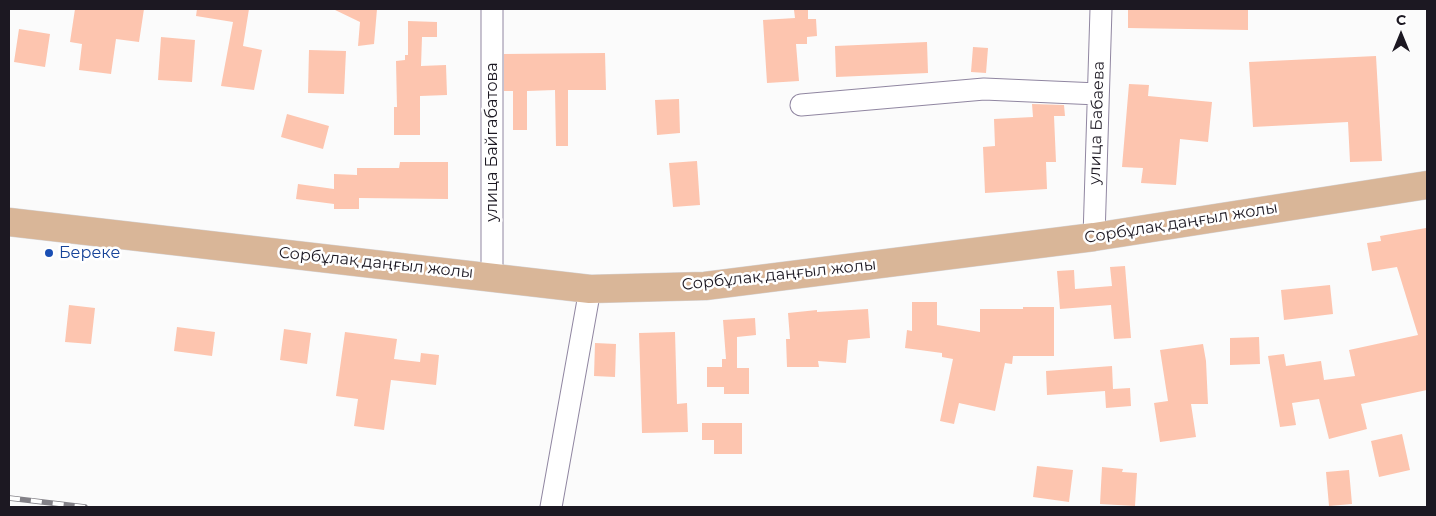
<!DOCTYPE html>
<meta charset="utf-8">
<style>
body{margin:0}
#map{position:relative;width:1436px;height:516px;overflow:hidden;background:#fbfbfb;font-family:Montserrat,sans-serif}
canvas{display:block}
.frame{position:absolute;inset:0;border:10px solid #1c1822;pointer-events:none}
.north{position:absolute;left:1376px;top:10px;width:50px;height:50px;-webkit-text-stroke:4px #fff;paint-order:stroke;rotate:0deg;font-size:14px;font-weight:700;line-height:20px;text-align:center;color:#1c1822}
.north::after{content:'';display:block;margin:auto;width:18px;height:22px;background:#1c1822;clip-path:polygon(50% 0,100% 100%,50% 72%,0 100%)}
</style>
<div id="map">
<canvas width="1436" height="516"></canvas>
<div class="frame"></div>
<div class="north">С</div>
</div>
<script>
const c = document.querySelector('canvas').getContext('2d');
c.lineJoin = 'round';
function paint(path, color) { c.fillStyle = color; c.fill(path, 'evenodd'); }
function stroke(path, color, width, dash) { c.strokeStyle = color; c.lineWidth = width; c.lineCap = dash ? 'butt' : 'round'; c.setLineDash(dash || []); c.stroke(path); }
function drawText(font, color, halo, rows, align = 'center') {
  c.font = font + ' Montserrat,sans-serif'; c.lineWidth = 5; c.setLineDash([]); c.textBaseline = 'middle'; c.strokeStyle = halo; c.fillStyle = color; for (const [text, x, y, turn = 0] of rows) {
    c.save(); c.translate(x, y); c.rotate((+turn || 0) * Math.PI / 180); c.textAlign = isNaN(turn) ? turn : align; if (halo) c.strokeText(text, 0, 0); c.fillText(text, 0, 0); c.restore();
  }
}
const building = new Path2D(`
 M75,9H144L139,42L116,39L111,74L79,70L82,44L70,42Z
 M197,9H249L243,46L262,50L254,90L221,86L233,22L196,16Z
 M333,9H377L374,44L358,46L360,22Z
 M808,9V19H816L817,36L807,37V44H796L799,81L767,83L763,20L795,18L794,10Z
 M1128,9H1248V30L1128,28Z
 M408,21L437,22V37H422L421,66L446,65L447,95L420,96V135H394V107H397L396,61L405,60V55H408Z
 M19,29L50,34L45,67L14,62Z
 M161,37L195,40L192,82L158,80Z
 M927,42L928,73L836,77L835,46Z
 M973,47L988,48L986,73L971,72Z
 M309,50L346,51L344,94L308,93Z
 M605,53L606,90H568V146H556L555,90L527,91V130H513V91H504V54Z
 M1376,56L1382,161L1350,162L1348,122L1253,127L1249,62Z
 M1129,84L1149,85L1148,96L1212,102L1208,142L1180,139L1176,185L1141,183L1143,168L1122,167Z
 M679,99L680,133L657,135L655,100Z
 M1032,104L1064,105L1065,116H1054L1056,162H1046L1047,189L985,193L983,147L995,146L994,119L1033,117Z
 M287,114L329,126L323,149L281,137Z
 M697,161L700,205L673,207L669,163Z
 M400,162H448V199L359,198V209H334V204L296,199L298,184L334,189V174L357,175V168H399Z
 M1426,228L1427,238V390L1361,404L1367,429L1329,439L1319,399L1292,403L1296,425L1280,427L1268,356L1284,354L1286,366L1321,361L1324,380L1355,376L1349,350L1418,335L1397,267L1372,271L1367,243L1381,241L1380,236Z
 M1125,266L1131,338L1114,339L1111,305L1060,309L1057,271L1074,270L1075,289L1112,286L1110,267Z
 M1330,285L1333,314L1284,320L1281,290Z
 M912,302H937V325L980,332V309H1023V307H1054V356H1013L1012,364L1005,363L995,411L959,403L954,424L940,421L953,359L942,357V353L905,348L907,330L912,331Z
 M69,305L95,308L91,344L65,342Z
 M868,309L870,338L848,340L846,363L818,361L819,367H787L786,339H790L788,313L817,310V312Z
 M755,318L756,335L737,337V368H749V394H724V387H707V367H722V359H726L723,320Z
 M177,327L215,332L212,356L174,351Z
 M284,329L311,333L307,364L280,360Z
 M345,332L397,339L394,359L420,362L421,353L439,355L436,385L391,380L384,430L354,426L358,399L336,396Z
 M675,332L677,404L687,403L688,432L642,433L639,333Z
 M1259,337L1260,364L1230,365V338Z
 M595,343L616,344L615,377L594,376Z
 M1203,344L1206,361L1208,404H1191L1196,437L1160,442L1154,403L1168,401L1160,350Z
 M1112,366L1113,389L1130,388L1131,406L1106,408L1105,391L1047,395L1046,371Z
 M702,423H742V454H714V440H702Z
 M1402,434L1410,470L1379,477L1371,441Z
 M1037,466L1073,470L1069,502L1033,497Z
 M1102,467L1123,469L1122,472L1137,473L1135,506L1100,504Z
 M1349,470L1352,504L1329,506L1326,472Z`);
const minor = new Path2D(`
 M492,9V276
 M801,105L984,89L1098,94
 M1094,237L1101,9
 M551,507L590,289`);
const major = new Path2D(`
 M9,222L590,289L705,286L1094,237L1427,185`);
const rail = new Path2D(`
 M9,498L85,507`);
const markers = [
 [49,253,5,"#1a4fb4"]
];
const streetNames = [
 ["улица Бабаева",1097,123,-88],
 ["улица Байгабатова",492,142,-90],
 ["Сорбұлақ даңғыл жолы",1181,223,-9],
 ["Сорбұлақ даңғыл жолы",376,263,6],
 ["Сорбұлақ даңғыл жолы",779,275,-6]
];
const transitNames = [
 ["Береке",59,253]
];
paint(building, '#fdc5af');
stroke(minor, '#9086a1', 23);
stroke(major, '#d6d5d7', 29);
stroke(minor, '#fff', 21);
stroke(major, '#d9b698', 28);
stroke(rail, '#838187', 5.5);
stroke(rail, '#fff', 4, [11]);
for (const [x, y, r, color] of markers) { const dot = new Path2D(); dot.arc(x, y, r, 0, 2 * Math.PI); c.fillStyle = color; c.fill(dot); stroke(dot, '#fff', 2); }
drawText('16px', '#1c1822', '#fff', streetNames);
drawText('16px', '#164399', '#fff', transitNames, 'left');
</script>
